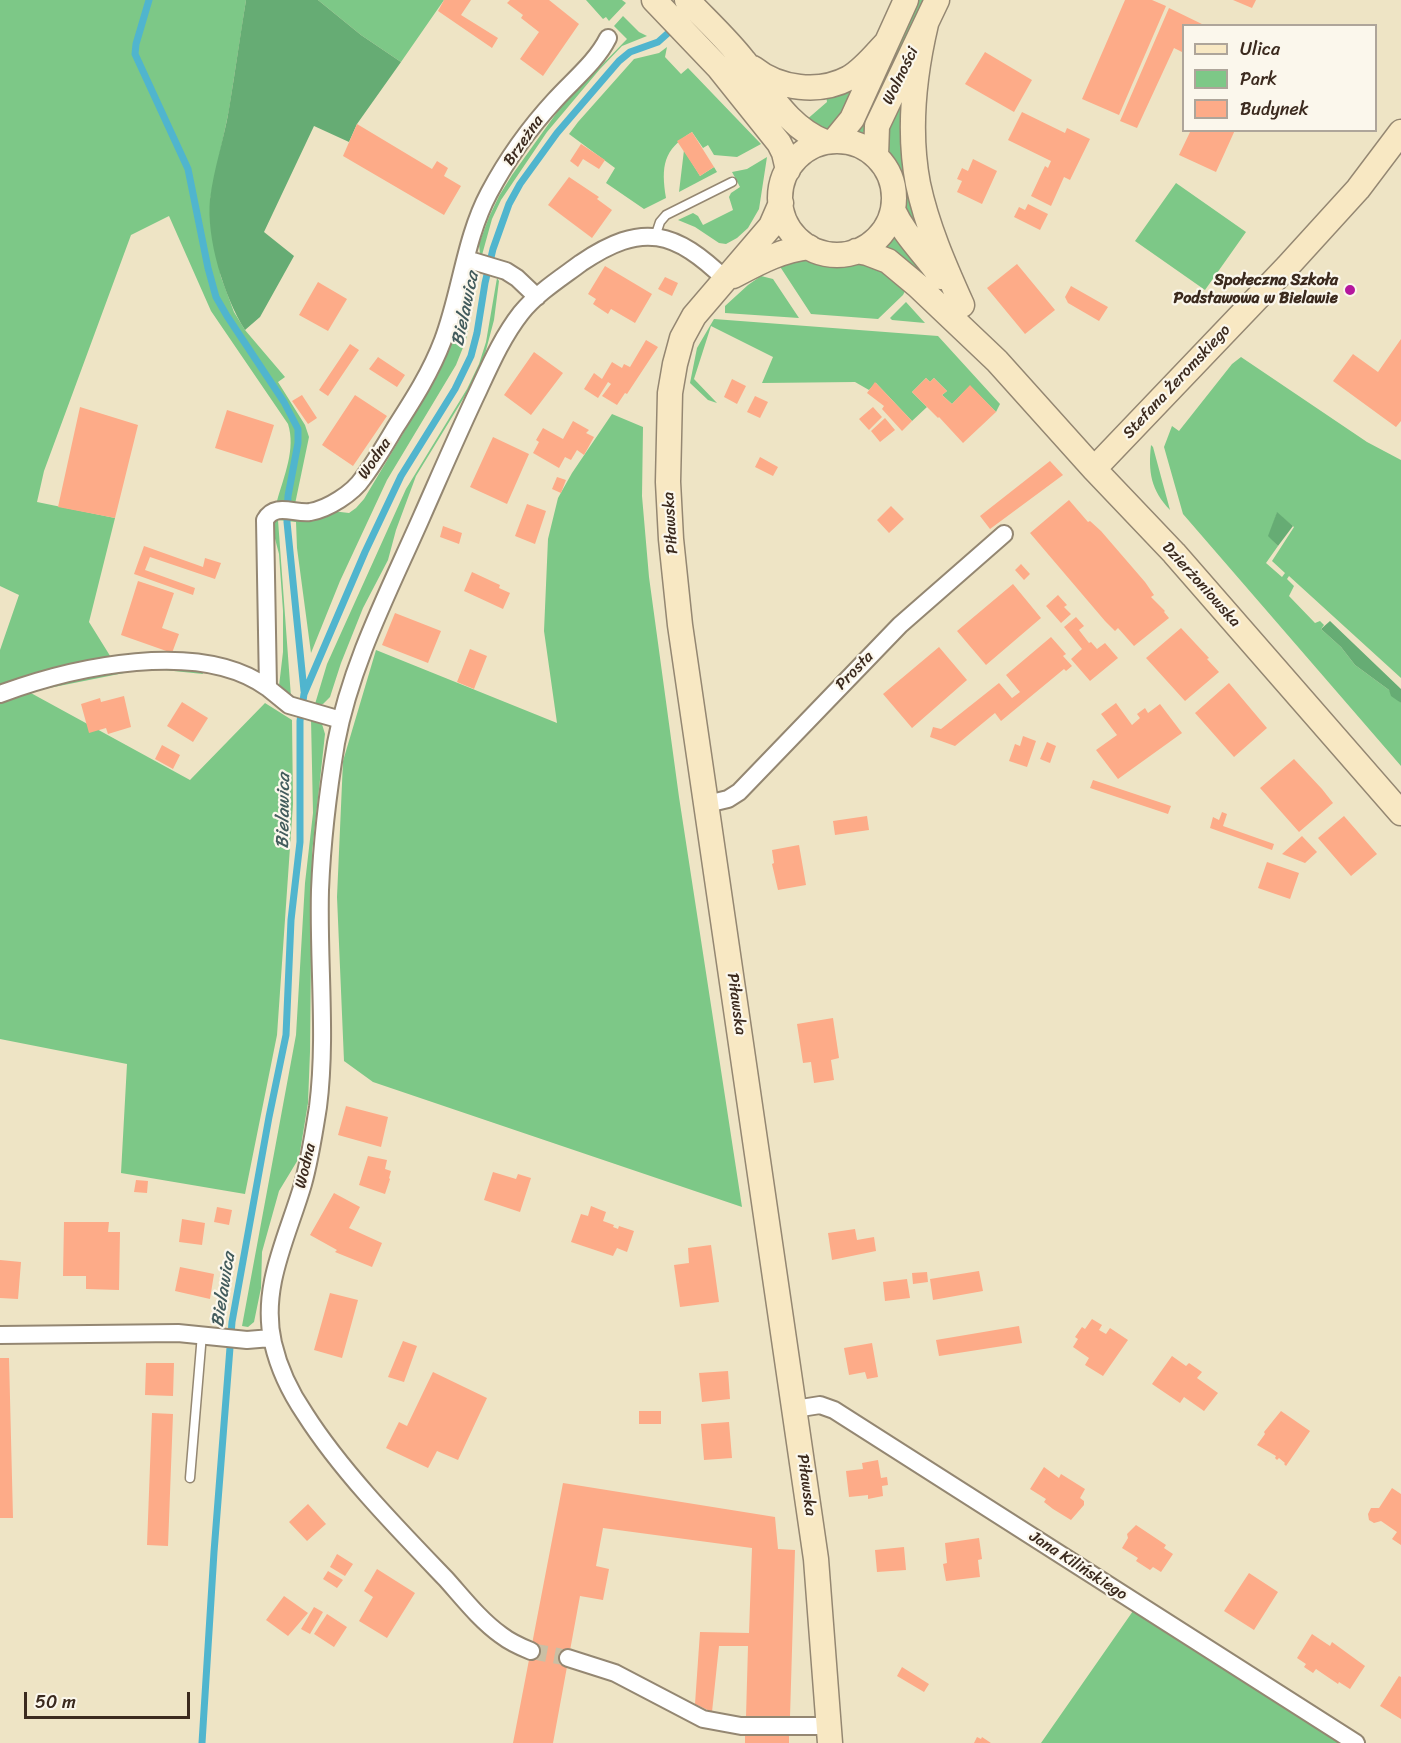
<!DOCTYPE html>
<meta charset="utf-8">
<style>
body{margin:0}
#map{position:relative;width:1401px;height:1743px;overflow:hidden;background:#eee4c5;font-family:Sriracha,sans-serif}
canvas{display:block}
.legend{position:absolute;left:1182px;top:24px;width:195px;height:108px;box-sizing:border-box;background:#fbf7ec;border:2px solid #aea59a;margin:0;padding:8px 10px;list-style:none;font-size:18px;color:#3b2a1e}
.legend li{display:flex;align-items:center;gap:12px;height:30px}
.legend b{width:30px;border:2px solid #aea59a}
.scale{position:absolute;left:24px;top:1692px;width:166px;height:27px;box-sizing:border-box;border:3px solid #3b2a1e;border-top:0;padding-left:8px;font-size:18px;line-height:21px;white-space:nowrap;color:#3b2a1e;-webkit-text-stroke:4px #fbf7ec;paint-order:stroke}
</style>
<div id="map">
<canvas width="1401" height="1743"></canvas>
<ul class="legend">
<li><b style="height:8px;background:#f8e8c3"></b>Ulica</li>
<li><b style="height:16px;background:#7dc887"></b>Park</li>
<li><b style="height:16px;background:#fdab88"></b>Budynek</li>
</ul>
<div class="scale">50 m</div>
</div>
<script>
const c = document.querySelector('canvas').getContext('2d');
c.lineJoin = 'round';
function paint(path, color) { c.fillStyle = color; c.fill(path, 'evenodd'); }
function stroke(path, color, width, dash) { c.strokeStyle = color; c.lineWidth = width; c.lineCap = dash ? 'butt' : 'round'; c.setLineDash(dash || []); c.stroke(path); }
function drawText(font, color, halo, rows, align = 'center') {
  c.font = font + ' Sriracha,sans-serif'; c.lineWidth = 4.5; c.setLineDash([]); c.textBaseline = 'middle'; c.strokeStyle = halo; c.fillStyle = color; for (const [text, x, y, turn = 0] of rows) {
    c.save(); c.translate(x, y); c.rotate((+turn || 0) * Math.PI / 180); c.textAlign = isNaN(turn) ? turn : align; if (halo) c.strokeText(text, 0, 0); c.fillText(text, 0, 0); c.restore();
  }
}
const green = new Path2D(`
 M0,0H246L229,110L210,200V220L221,277L234,312L245,330L285,377L278,382L305,425L309,437L295,504L277,501C284,476 296,449 288,424L211,311L169,216L131,235L44,471L37,502L115,518L89,622L112,659L0,689V650L19,595L0,586Z
 M318,0H444L401,62L361,35Z
 M586,0H622L626,3L609,21L606,17L603,19Z
 M915,0H928L863,133L859,135L856,132Z
 M623,16L639,32L647,36L622,46L600,69L547,132L501,200L492,219L482,255L480,254L479,244L489,217L499,196L512,175L560,108L627,39L614,26Z
 M667,47L665,57L681,74L688,68L761,144L737,157L714,155L708,145L703,148L692,132C663,150 661,166 666,198L644,209L606,183L615,168L569,134L578,122L634,59L659,53Z
 M857,82C852,95 840,132 822,129C816,129 810,123 805,121L827,102L826,95Z
 M906,87L924,242L905,213L904,183L890,154L887,139V129Z
 M684,150L700,176L714,167L717,172L679,192Z
 M767,157L759,209L748,228L737,238L726,244L719,243L695,227L678,220L693,213L698,216L703,225L733,210L729,197L731,193L740,187L732,172L747,169Z
 M1176,183L1246,232L1205,290L1135,241Z
 M895,234L927,268L920,275L888,247L887,244Z
 M797,259L828,266L864,264L876,266L906,289L903,295L878,319L811,314L777,262Z
 M473,272H478L466,340L456,365L387,480L340,581L311,653L297,548L296,522L278,520L291,697L283,692L279,686L283,652V611L279,554L273,531L275,522L279,518L332,511L349,513L356,508L364,499L438,375L453,339L469,277Z
 M761,276L773,279L799,318L725,313V306L748,285Z
 M497,278L499,281L494,320L485,354L468,391L416,476L396,530L388,560L363,608L341,663L330,697L323,704H315L327,664L406,489L467,389L479,364L486,342Z
 M906,302L925,323L892,320L890,318Z
 M714,319L938,336L1000,404L996,412L970,386L952,404L942,395L947,391L934,378L930,382L926,378L912,392L927,407L912,421L876,383L869,390L855,382L762,383L773,357L711,326L694,379L717,403L708,400L690,383L697,348Z
 M1241,357L1367,442L1401,460V678L1289,576L1287,579L1294,586L1289,596L1315,623L1320,621L1324,625L1321,629L1341,647L1355,665L1389,690L1401,703V766L1183,514L1164,447L1172,426L1179,431L1232,364ZM1277,513L1294,527L1272,561L1285,573L1282,577L1266,563L1278,546L1269,536Z
 M612,414L643,427L642,496L649,577L679,797L742,1207L373,1082L344,1061L337,897L343,761L376,650L557,723L544,631L548,539L558,498L572,473Z
 M1151,445L1153,447L1170,510C1151,490 1148,472 1151,445Z
 M165,666L202,671L203,674L154,669L139,670L29,692L190,780L265,703L292,720L293,804L277,1035L245,1194L121,1173L127,1064L0,1039V700C52,681 110,666 165,666Z
 M311,719L322,724L325,734L312,853L310,1052L308,1103L299,1158L279,1191L262,1252L261,1288L254,1322L248,1327L242,1326L296,1035L305,883L313,813Z
 M1133,1611L1339,1743H1041Z`);
const forest = new Path2D(`
 M246,0H318L361,35L401,62L357,124L349,142L314,126L264,232L294,256L260,317L245,330C224,297 206,238 210,199C214,168 224,139 229,109C235,73 240,36 246,0Z
 M1277,512L1293,526L1278,546L1268,536Z
 M1330,621L1401,689V703L1391,696L1389,690L1355,665L1341,647L1321,629Z`);
const stream = new Path2D(`
 M149,0L136,44L135,54L188,169L208,268L216,297L227,316L284,402L298,429V443L288,496L287,522L304,691
 M202,1743L214,1552L232,1322L269,1117L286,1035L291,920L300,842V721L304,694L365,552L401,476L455,389L471,356L477,333L485,283L493,249L509,204L520,184L557,133L619,61L630,52L658,42L676,26`);
const building = new Path2D(`
 M444,0H471L461,15L498,38L492,48L438,11Z
 M510,0H549L579,24L543,76L520,59L539,32L521,18L523,15L507,3Z
 M1125,0H1152L1166,6L1119,115L1082,99Z
 M1233,0H1256L1252,8Z
 M1169,8L1206,26H1184V53L1174,48L1137,128L1120,121Z
 M985,52L1032,80L1014,112L965,84Z
 M1022,112L1065,133L1067,128L1090,139L1070,180L1064,177L1051,206L1031,196L1045,166L1048,168L1051,161L1008,140Z
 M357,124L432,169L437,161L448,168L444,176L461,186L444,215L343,156Z
 M1191,130H1235L1216,172L1179,155Z
 M692,132L714,167L700,176L677,141Z
 M581,144L605,160L599,169L583,159L578,167L570,161Z
 M973,159L997,171L982,204L957,192L962,181L957,179L962,168L968,171Z
 M569,177L599,197L597,199L612,210L592,238L548,205Z
 M1028,204L1048,214L1040,230L1014,217L1019,207L1025,210Z
 M1017,264L1055,310L1025,334L987,288Z
 M605,266L652,294L635,323L611,309L608,314L593,304L596,299L588,294Z
 M665,277L678,283L672,296L658,289Z
 M318,282L347,299L328,331L299,315Z
 M1071,286L1108,307L1099,321L1068,303L1065,297Z
 M1401,339V421L1396,427L1333,381L1353,354L1378,372Z
 M646,340L658,347L627,394L625,393L617,405L602,396L611,384L608,382L598,398L584,389L594,373L602,379L612,362L622,368L624,364L630,367Z
 M350,344L359,350L328,396L319,390Z
 M534,352L563,373L531,415L504,395Z
 M378,357L405,375L397,387L369,369Z
 M926,378L930,382L934,378L947,391L942,395L952,404L970,385L996,412L963,443L939,417L938,418L912,392Z
 M732,379L746,386L737,404L724,397Z
 M875,382L912,421L902,431L882,409L884,406L867,393Z
 M302,395L317,418L308,424L292,401Z
 M355,395L387,416L353,466L322,445Z
 M755,396L768,402L760,418L747,412Z
 M80,407L138,425L115,518L58,507Z
 M873,407L882,417L869,430L859,419Z
 M227,410L274,425L262,463L215,448Z
 M885,418L895,430L880,442L871,431Z
 M573,421L589,430L586,433L594,437L584,455L577,450L571,460L565,457L559,468L533,453L539,442L536,440L543,428L563,439Z
 M493,437L529,454L507,504L470,487Z
 M760,457L778,467L773,476L755,467Z
 M1050,461L1063,475L990,529L980,516Z
 M557,477L566,480L561,493L552,489Z
 M1069,500L1088,522L1090,521L1101,531L1145,582L1154,595L1151,597L1165,611L1164,612L1169,618L1134,646L1118,628L1115,631L1105,621L1030,533Z
 M527,504L546,511L535,544L515,536Z
 M891,506L904,519L889,533L877,520Z
 M443,526L462,533L459,544L440,537Z
 M144,546L203,567L205,558L221,563L215,579L150,557L145,570L195,588L193,595L134,574Z
 M1021,564L1030,574L1024,580L1015,570Z
 M472,572L500,585L499,588L510,593L503,609L464,591Z
 M138,581L174,593L162,628L179,634L172,653L121,635Z
 M1013,584L1041,618L986,665L957,631Z
 M1058,595L1067,605L1064,607L1071,614L1061,623L1046,606Z
 M395,613L441,631L428,663L382,645Z
 M1076,617L1084,626L1079,630L1089,643L1091,642L1097,649L1105,643L1118,658L1090,681L1071,659L1082,649L1064,627Z
 M1181,628L1209,658L1207,659L1219,672L1185,701L1146,658Z
 M1051,637L1066,654L1063,656L1072,666L1066,671L1064,669L1001,721L995,713L955,746L930,737L933,727L941,729L999,683L1012,698L1020,692L1006,675Z
 M939,647L967,680L912,728L883,694Z
 M470,649L487,656L474,689L457,682Z
 M1229,683L1267,728L1234,757L1195,713Z
 M124,696L131,727L108,734L106,728L89,733L81,704L100,698L101,702Z
 M182,702L208,718L193,742L167,726Z
 M1116,703L1132,725L1140,718L1137,714L1145,708L1148,713L1160,704L1182,733L1118,779L1096,750L1117,735L1101,714Z
 M1023,736L1036,741L1027,767L1009,761L1015,744L1020,746Z
 M1047,742L1056,746L1050,763L1040,759Z
 M162,745L180,755L173,769L155,759Z
 M1294,759L1322,789L1333,803L1299,832L1260,788Z
 M1093,780L1171,806L1168,814L1090,788Z
 M1222,812L1227,814L1223,826L1274,844L1272,850L1210,828L1213,817L1219,820Z
 M867,816L869,830L835,835L833,821Z
 M1344,816L1377,854L1351,876L1318,838Z
 M1302,836L1317,852L1305,863L1282,854Z
 M799,845L806,885L778,890L772,864L774,863L772,850Z
 M1267,862L1299,873L1290,899L1258,888Z
 M833,1018L839,1058L831,1060L834,1080L814,1083L811,1062L803,1063L797,1024Z
 M346,1106L388,1117L381,1147L338,1135Z
 M368,1156L387,1160L385,1169L391,1171L389,1178L390,1179L385,1194L359,1185Z
 M493,1172L516,1179L518,1174L531,1178L520,1212L484,1200Z
 M136,1180L148,1181L147,1193L134,1192Z
 M334,1193L360,1207L349,1228L382,1243L372,1267L335,1252L337,1250L310,1235Z
 M591,1206L606,1212L603,1221L614,1225L613,1227L618,1229L619,1226L634,1231L627,1252L617,1248L613,1256L571,1242L581,1214L588,1216Z
 M217,1207L232,1210L229,1225L214,1222Z
 M182,1219L205,1223L202,1245L179,1242Z
 M64,1222H109L108,1232H120L119,1290L86,1289V1276H63Z
 M855,1229L857,1240L874,1237L876,1251L832,1260L828,1233Z
 M711,1245L719,1302L680,1307L674,1265L689,1263L688,1248Z
 M0,1260L21,1262L18,1299L0,1298Z
 M180,1267L214,1274L210,1299L175,1291Z
 M979,1271L983,1291L933,1300L930,1279Z
 M927,1272L928,1282L913,1284L912,1273Z
 M907,1279L910,1298L885,1301L883,1282Z
 M330,1293L358,1300L342,1358L314,1350Z
 M1092,1319L1102,1325L1099,1330L1106,1334L1110,1328L1128,1340L1103,1376L1085,1365L1089,1358L1073,1347L1078,1339L1075,1337L1082,1327L1085,1329Z
 M1019,1326L1022,1343L939,1356L936,1340Z
 M403,1341L417,1346L404,1382L388,1377Z
 M872,1343L878,1377L867,1379L865,1372L849,1375L844,1348Z
 M1172,1356L1186,1366L1189,1363L1202,1372L1197,1378L1218,1393L1204,1411L1184,1397L1180,1403L1152,1384Z
 M0,1358H9L13,1518H0Z
 M146,1363H174L173,1396L145,1395Z
 M728,1371L730,1399L702,1402L699,1373Z
 M433,1372L487,1398L458,1460L437,1451L428,1468L386,1448L399,1422L407,1426Z
 M639,1411H661V1424H639Z
 M1281,1411L1310,1431L1286,1466L1284,1464L1285,1463L1279,1458L1277,1460L1275,1458L1276,1456L1257,1445L1265,1434L1264,1432Z
 M152,1413L173,1414L168,1546L147,1545Z
 M729,1422L732,1458L704,1460L701,1424Z
 M878,1460L881,1478L887,1477L888,1485L882,1486L883,1496L868,1499V1495L849,1497L846,1471L863,1469L862,1463Z
 M1044,1467L1059,1478L1061,1474L1085,1489L1080,1498L1084,1501V1505L1071,1520L1053,1509L1044,1502L1046,1499L1030,1489Z
 M563,1483L775,1517L778,1549L795,1550L790,1717H746L748,1646H719L712,1712L695,1704L700,1632L749,1633L752,1548L603,1528L596,1566L609,1569L603,1600L580,1596L553,1743H513Z
 M1392,1488L1401,1494V1545L1392,1539L1397,1532L1381,1521L1374,1523L1369,1520L1368,1514L1371,1508H1379Z
 M308,1504L326,1524L307,1541L289,1522Z
 M1136,1525L1166,1545L1164,1548L1173,1554L1161,1572L1153,1567L1150,1570L1136,1561L1138,1558L1122,1548L1128,1538L1127,1534Z
 M979,1538L982,1559L978,1560L980,1577L946,1581L943,1564L947,1563L945,1543Z
 M904,1547L906,1570L877,1572L875,1550Z
 M337,1554L353,1564L345,1576L330,1567Z
 M377,1569L415,1593L387,1638L359,1621L373,1597L364,1591Z
 M328,1571L343,1580L337,1588L323,1579Z
 M1249,1573L1278,1592L1254,1630L1224,1611Z
 M284,1596L308,1613L288,1636L266,1620Z
 M314,1607L323,1612L310,1634L301,1629Z
 M327,1614L347,1627L334,1647L314,1634Z
 M1312,1634L1330,1646L1332,1642L1365,1666L1350,1689L1339,1682L1338,1684L1316,1669L1313,1673L1304,1667L1306,1664L1297,1658Z
 M902,1667L929,1684L924,1692L897,1676Z
 M1399,1676L1401,1677V1719L1380,1706Z
 M789,1731V1743H745V1732Z
 M977,1737L981,1739L982,1737L991,1743H974Z`);
const streetTunnel = new Path2D(`
 M531,1651L568,1658`);
const lane = new Path2D(`
 M655,237L660,222L666,215L732,182
 M190,1478L202,1334`);
const street = new Path2D(`
 M466,259L506,271L517,278L537,297
 M0,694C73,667 200,638 268,688
 M341,720L289,705L268,688L265,520C275,502 294,514 310,512C328,509 353,493 363,478C375,462 385,445 395,428C413,400 431,372 443,340C461,292 465,238 489,193C506,161 531,126 555,100C573,80 596,62 608,38
 M707,804L728,799L739,792L900,625L1004,534
 M0,1335L178,1333L247,1340L271,1338
 M795,1409L820,1405L834,1410L1356,1743
 M531,1651C521,1647 510,1642 501,1635C480,1620 463,1598 446,1579C398,1529 342,1472 305,1414C290,1392 279,1369 273,1343C260,1287 288,1236 303,1184C310,1159 314,1132 318,1107C327,1037 318,961 320,890C322,841 328,791 336,743C351,663 390,589 422,516C441,473 459,431 479,389C491,363 503,336 521,313C537,293 561,278 581,263C643,221 675,231 726,280
 M568,1658L615,1673L703,1719L741,1726H829`);
const secondary = new Path2D(`
 M654,0L719,68L779,143L784,153L788,170
 M687,0C706,20 727,39 744,61C769,91 787,127 825,142
 M926,24C914,75 908,132 918,184C927,226 944,265 962,305
 M753,68C779,89 819,94 849,78C863,70 875,55 886,43
 M834,141L852,119L906,0
 M780 198a57 57 0 1 1 114 0a57 57 0 1 1-114 0Z
 M876,156L877,126L937,0
 M781,203L771,226L694,316L682,338L675,364L670,393L668,482L671,539L680,625L816,1559L830,1743
 M893,210C905,236 925,254 941,277
 M856,251L867,253L888,261L918,286L997,361L1094,469L1174,553L1401,813
 M733,276C758,263 781,250 809,247
 M1094,469L1287,267L1358,189L1401,132`);
const markers = [
 [1350,290,6,"#b5179e"]
];
const streetNames = [
 ["Wolności",901,76,-64],
 ["Brzeżna",524,141,-55],
 ["Stefana Żeromskiego",1177,382,-47],
 ["Wodna",375,459,-56],
 ["Piławska",671,523,-94],
 ["Dzierżoniowska",1201,585,48],
 ["Prosta",855,671,-46],
 ["Piławska",736,1004,82],
 ["Wodna",306,1166,-77],
 ["Piławska",806,1485,82],
 ["Jana Kilińskiego",1078,1566,33]
];
const poiNames = [
 ["Społeczna Szkoła",1338,281],
 ["Podstawowa w Bielawie",1338,299]
];
const waterNames = [
 ["Bielawica",466,309,-78],
 ["Bielawica",284,811,-89],
 ["Bielawica",224,1290,-81]
];
paint(green, '#7dc887');
paint(forest, '#66ac74');
stroke(stream, '#50b5ce', 7);
paint(building, '#fdab88');
stroke(streetTunnel, '#cabfa4', 16, [16, 8]);
stroke(lane, '#948772', 11);
stroke(street, '#948772', 20);
stroke(secondary, '#948772', 27);
stroke(lane, '#fff', 8);
stroke(street, '#fff', 16);
stroke(secondary, '#f8e8c3', 24);
for (const [x, y, r, color] of markers) { const dot = new Path2D(); dot.arc(x, y, r, 0, 2 * Math.PI); c.fillStyle = color; c.fill(dot); stroke(dot, '#fbf7ec', 2); }
drawText('16px', '#3b2a1e', '#fbf7ec', streetNames);
drawText('bold 16px', '#3b2a1e', '#fbf7ec', poiNames, 'right');
drawText('italic 18px', '#425b5c', '#fbf7ec', waterNames);
</script>
